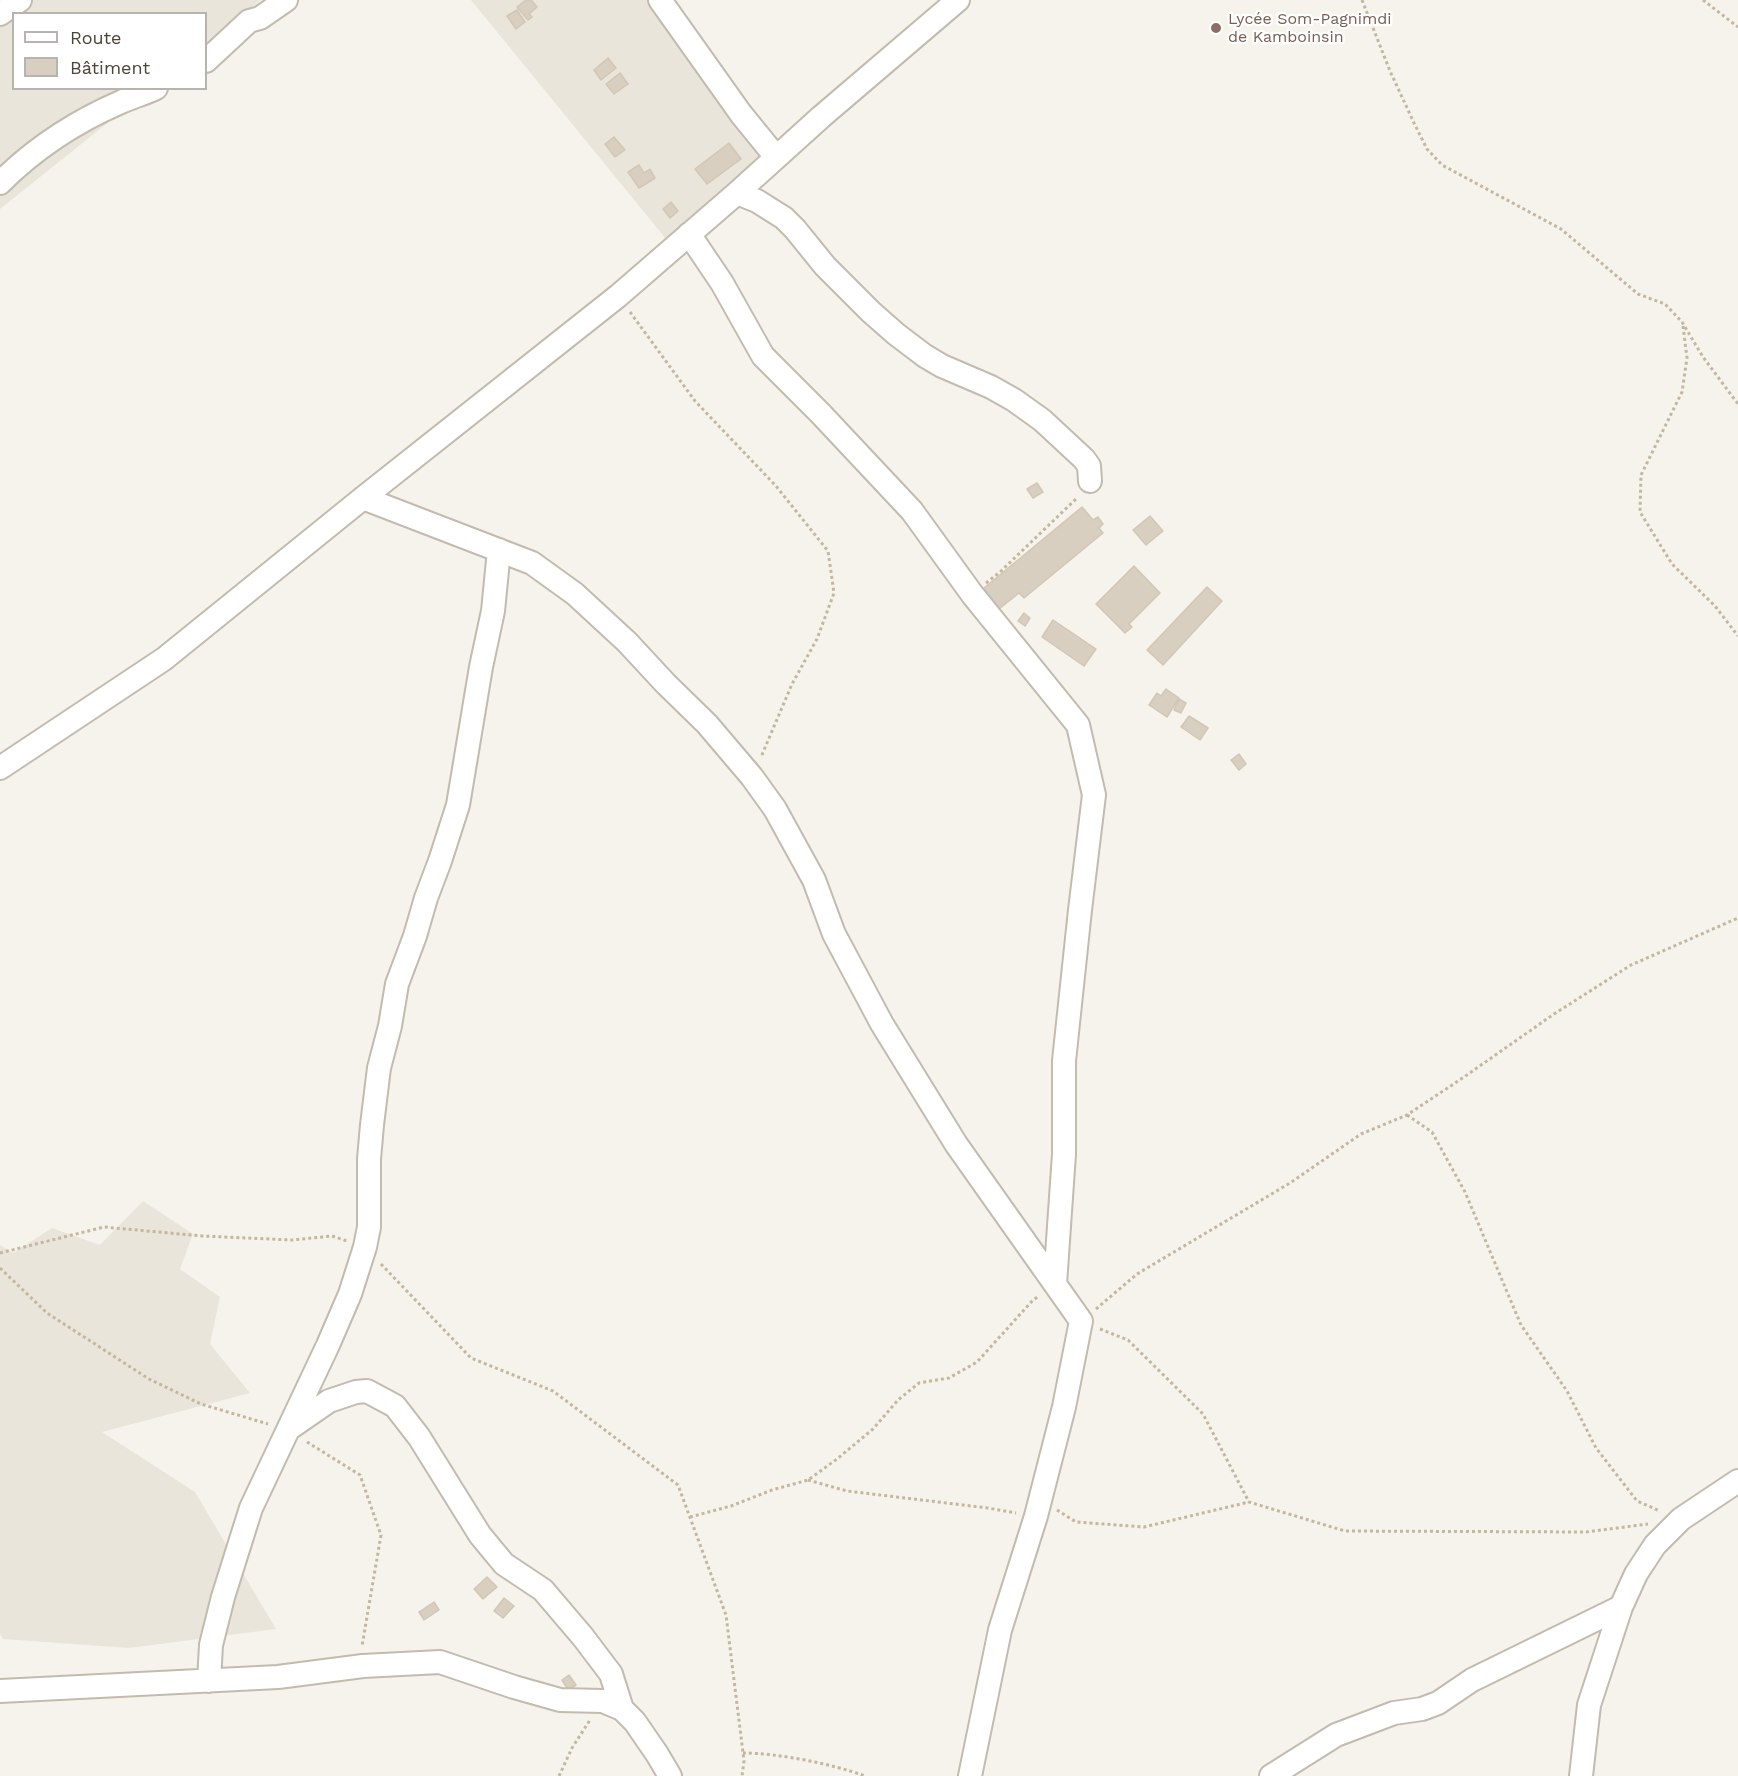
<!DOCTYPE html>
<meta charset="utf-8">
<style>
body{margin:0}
#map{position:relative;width:1738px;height:1776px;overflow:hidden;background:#f6f3ec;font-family:"Work Sans",sans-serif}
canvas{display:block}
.legend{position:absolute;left:12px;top:12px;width:195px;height:78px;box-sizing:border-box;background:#fff;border:2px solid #b7b4b0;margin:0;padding:8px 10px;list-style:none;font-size:18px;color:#4b4439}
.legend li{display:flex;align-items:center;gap:12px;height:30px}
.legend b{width:30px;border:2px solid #b7b4b0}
</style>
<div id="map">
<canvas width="1738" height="1776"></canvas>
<ul class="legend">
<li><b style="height:8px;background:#fff"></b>Route</li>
<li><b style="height:16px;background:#d8cfc1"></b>Bâtiment</li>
</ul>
</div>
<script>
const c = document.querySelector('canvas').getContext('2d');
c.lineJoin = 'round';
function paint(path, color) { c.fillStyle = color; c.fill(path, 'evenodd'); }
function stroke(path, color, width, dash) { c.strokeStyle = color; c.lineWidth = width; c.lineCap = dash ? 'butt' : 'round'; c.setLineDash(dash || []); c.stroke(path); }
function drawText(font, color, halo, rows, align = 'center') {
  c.font = font + ' "Work Sans",sans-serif'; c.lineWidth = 4.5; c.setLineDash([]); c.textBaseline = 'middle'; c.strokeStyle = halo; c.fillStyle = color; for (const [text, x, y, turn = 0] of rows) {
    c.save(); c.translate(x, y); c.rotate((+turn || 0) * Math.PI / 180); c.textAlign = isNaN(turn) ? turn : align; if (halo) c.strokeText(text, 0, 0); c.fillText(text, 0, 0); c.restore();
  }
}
const residential = new Path2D(`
 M0,0H261L206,44V14H14V88L150,89L0,209Z
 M471,0H660L772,158L666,239Z
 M143,1201L193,1234L180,1269L220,1297L210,1344L250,1393L102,1432L195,1492L276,1629L129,1648L3,1639L0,1634V1245L13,1253L52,1228L100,1245Z`);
const building = new Path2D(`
 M526,0H531L537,7L529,14L532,17L528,20L517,7Z
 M517,10L525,22L516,29L507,16Z
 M608,58L616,68L601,80L594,70Z
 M620,73L628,84L614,94L606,84Z
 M614,137L625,150L615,157L605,144Z
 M729,143L741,159L707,184L695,169Z
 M639,165L644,173L650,169L655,178L639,188L628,172Z
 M671,202L678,211L670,218L663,209Z
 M1037,483L1043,492L1033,498L1027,489Z
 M1082,507L1093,520L1098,517L1103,524L1099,528L1103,533L1024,598L1019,593L994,613L978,593Z
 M1150,516L1163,531L1146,545L1133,530Z
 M1134,566L1160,593L1129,624L1132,627L1125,633L1096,604Z
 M1207,587L1222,601L1163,665L1147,650Z
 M1024,613L1030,618L1025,626L1018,621Z
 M1053,620L1096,649L1084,666L1042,637Z
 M1166,689L1179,698L1167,717L1149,705L1157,693L1161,696Z
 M1179,699L1186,703L1181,713L1174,710Z
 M1189,716L1208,728L1200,740L1181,727Z
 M1239,754L1246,764L1239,770L1231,760Z
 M487,1577L497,1587L483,1599L474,1589Z
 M504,1598L514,1606L503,1618L494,1611Z
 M434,1602L439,1610L424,1620L419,1612Z
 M569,1675L576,1685L568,1690L562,1680Z`);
const path = new Path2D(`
 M1362,0L1390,71L1414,123L1427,149L1442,165L1561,229L1638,294L1665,304L1682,322L1703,357L1738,404
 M1703,0L1738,27
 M630,312L695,401L776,486L828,551L834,593L817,639L792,684L761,757
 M1683,326L1687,358L1682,392L1641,475L1640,512L1672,564L1715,606L1738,636
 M986,583L1000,572L1078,497
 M1407,1115L1432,1132L1465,1192L1521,1325L1567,1391L1596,1448L1637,1501L1660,1511
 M0,1253L104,1227L202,1236L292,1240L332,1236L347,1241
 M381,1264L471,1358L553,1391L678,1485L726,1615L744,1761L742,1776
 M0,1268L47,1313L149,1379L201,1404L268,1424
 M1096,1309L1137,1274L1290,1183L1361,1134L1407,1115L1464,1077L1554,1014L1631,965L1738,918
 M1100,1329L1128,1340L1203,1414L1249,1502L1345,1531L1586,1532L1648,1524
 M307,1442L360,1475L381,1535L362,1646
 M808,1480L847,1491L988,1508L1016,1513
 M1057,1510L1076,1522L1144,1527L1249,1502
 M690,1517L731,1506L772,1490L808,1480L837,1459L873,1429L898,1400L919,1383L949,1378L977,1362L1033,1300L1039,1296
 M743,1753C777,1753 833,1764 865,1776
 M559,1776L572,1748L590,1720`);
const minor = new Path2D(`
 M660,0L741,114L776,157
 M0,14L20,0
 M206,61L249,21L260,18L286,0
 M0,183C34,149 77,121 121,102C132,97 144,94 156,88
 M737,193L757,201L784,218L795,229L825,266L871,312L896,334L925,356L942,366L991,387L1014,400L1042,420L1084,459L1089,466L1090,481
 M689,234L722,283L763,356L820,413L912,511L972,594L1078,725L1094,795L1080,910L1064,1061V1154L1055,1284
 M363,498L532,563L575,594L627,642L666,684L707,724L752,777L775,809L814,880L834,934L882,1024L956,1144L1081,1321L1064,1407L1036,1516L1000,1630L970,1776
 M0,768L164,659L363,498L618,296L737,193L821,117L958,0
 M290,1428L329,1401L356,1392L367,1391L395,1406L419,1437L480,1535L504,1564L543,1590L583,1637L611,1674L622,1709
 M209,1681L211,1645L223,1597L251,1508L328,1345L350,1294L365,1247L369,1227V1159L372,1125L379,1068L390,1026L397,984L415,936L426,898L440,861L458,805L481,667L493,611L499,550
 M0,1691L278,1677L363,1666L440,1662L514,1687L560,1700L603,1701L622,1709L635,1722L657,1754L670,1776
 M1271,1776L1336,1735L1394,1713L1422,1709L1438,1703L1472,1680L1621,1607L1636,1574L1655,1545L1681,1519L1738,1481
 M1581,1776L1589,1705L1621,1607`);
const markers = [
 [1216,28,6,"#8d6e63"]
];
const educationNames = [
 ["Lycée Som-Pagnimdi",1228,19],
 ["de Kamboinsin",1228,37]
];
paint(residential, '#eae5da');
paint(building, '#d8cfc1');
stroke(building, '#d3c7b4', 1.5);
stroke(minor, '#c2bbae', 26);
stroke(path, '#c4b79f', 3, [3, 3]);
stroke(minor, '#fff', 22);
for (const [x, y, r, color] of markers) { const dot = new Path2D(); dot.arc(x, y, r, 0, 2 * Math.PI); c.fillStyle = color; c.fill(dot); stroke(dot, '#fff', 2); }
drawText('16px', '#785e54', '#fff', educationNames, 'left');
</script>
